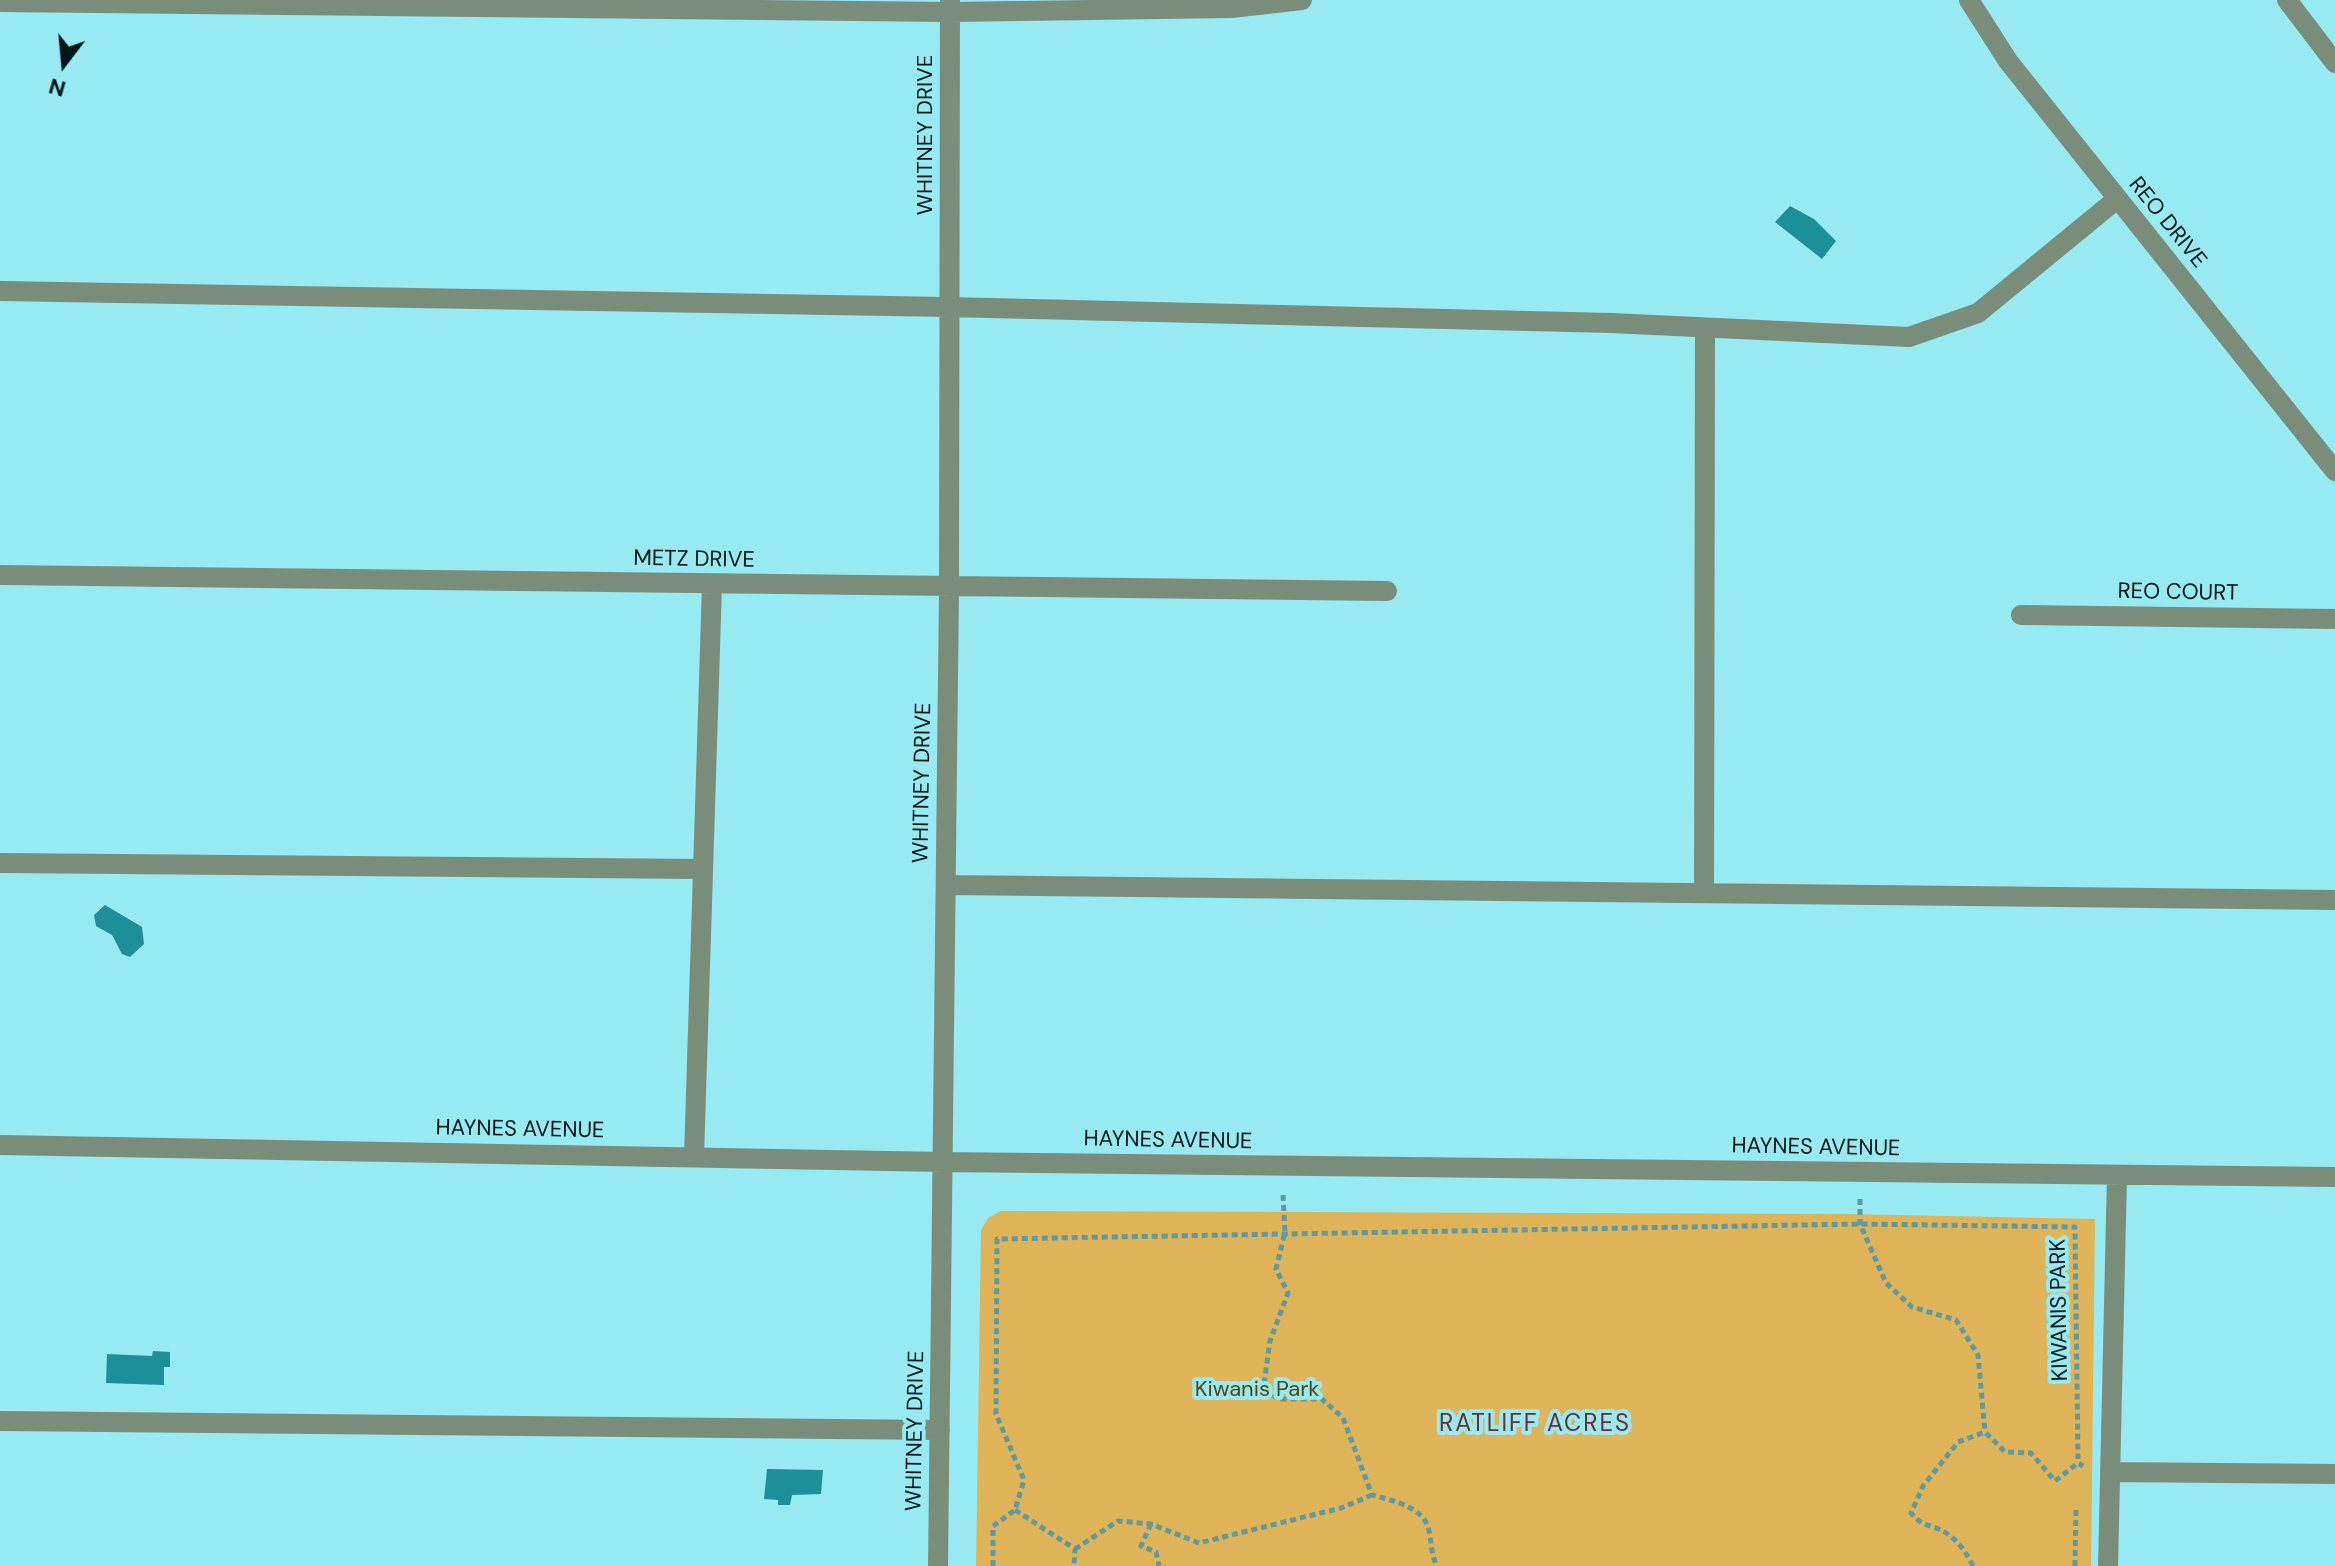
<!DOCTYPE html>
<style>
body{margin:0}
#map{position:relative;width:2335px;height:1566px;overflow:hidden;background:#97e9f2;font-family:"DM Sans",sans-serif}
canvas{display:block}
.north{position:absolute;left:24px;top:24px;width:80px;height:80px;-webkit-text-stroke:6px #97e9f2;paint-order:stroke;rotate:196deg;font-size:22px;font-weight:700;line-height:32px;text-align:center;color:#00171a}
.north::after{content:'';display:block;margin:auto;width:28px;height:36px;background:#00171a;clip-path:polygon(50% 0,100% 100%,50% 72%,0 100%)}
</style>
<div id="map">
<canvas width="2335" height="1566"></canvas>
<div class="north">N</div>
</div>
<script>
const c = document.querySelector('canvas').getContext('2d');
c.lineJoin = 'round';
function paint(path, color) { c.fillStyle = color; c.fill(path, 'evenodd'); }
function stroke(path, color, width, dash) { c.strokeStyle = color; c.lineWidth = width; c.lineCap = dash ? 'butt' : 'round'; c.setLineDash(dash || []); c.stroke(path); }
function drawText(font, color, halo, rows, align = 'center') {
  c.font = font + ' "DM Sans",sans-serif'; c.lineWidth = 8; c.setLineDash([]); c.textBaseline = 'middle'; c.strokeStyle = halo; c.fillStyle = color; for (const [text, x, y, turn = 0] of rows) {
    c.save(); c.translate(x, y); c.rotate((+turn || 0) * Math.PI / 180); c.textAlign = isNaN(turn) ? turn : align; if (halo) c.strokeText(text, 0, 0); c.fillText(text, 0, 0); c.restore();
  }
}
const green = new Path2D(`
 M1001,1211L1846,1214L2095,1219L2091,1566H976L981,1230L988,1218Z`);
const water = new Path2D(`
 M1790,206L1814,219L1836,241L1822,259L1775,222Z
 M105,905L142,927L144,944L130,957L122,954L112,935L96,926L94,915Z
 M153,1351L170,1352V1367H164V1385L106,1383L107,1354L152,1356Z
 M767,1469L823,1470L821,1494L792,1495L790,1505H778V1500L764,1499Z`);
const path = new Path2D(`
 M1283,1195L1285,1232L1276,1269L1288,1293L1270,1341L1264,1384L1277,1399H1322L1343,1418L1372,1495C1391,1500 1421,1506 1428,1527C1432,1540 1430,1553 1437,1566
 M1860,1199V1224L1886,1283L1912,1307L1956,1320L1978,1355L1985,1432
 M1015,1510L1075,1549L1074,1566
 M1151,1524L1141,1546L1156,1552L1159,1566
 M1075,1549L1118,1521L1151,1524L1199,1543L1341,1508L1372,1495
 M993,1566V1526L1015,1510L1024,1480L996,1414L997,1239L1860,1224L2075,1227L2078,1459
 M1973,1566C1967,1554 1960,1543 1949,1535C1935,1524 1924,1529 1911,1513L1923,1486L1958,1442L1985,1432L2005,1452L2031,1453L2055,1481L2078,1463L2083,1466
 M2075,1566L2076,1509`);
const minor = new Path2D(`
 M1969,0L2008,61L2335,471
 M2287,0L2335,63
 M0,2L950,12L1231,8L1302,0
 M0,291L949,307L1611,323L1909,337L1978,313L2117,199
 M0,575L1387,591
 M2021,615L2335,619
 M0,863L703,869
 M946,885L2335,900
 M1704,893L1705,328
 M0,1145L943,1162L2335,1177
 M694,1157L712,585
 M0,1421L940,1430
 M2110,1472L2335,1474
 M938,1566L949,588L950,0
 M2108,1566L2117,1175`);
const streetNames = [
 ["WHITNEY DRIVE",926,135,-90],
 ["REO DRIVE",2167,223,51],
 ["METZ DRIVE",694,560,1],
 ["REO COURT",2178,593,1],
 ["WHITNEY DRIVE",923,783,-89],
 ["HAYNES AVENUE",520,1130,1],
 ["HAYNES AVENUE",1168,1141,1],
 ["HAYNES AVENUE",1816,1148,1],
 ["KIWANIS PARK",2060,1310,-91],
 ["WHITNEY DRIVE",916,1431,-89]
];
const parkNames = [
 ["Kiwanis Park",1257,1390]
];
const neighbourhoodNames = [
 ["RATLIFF ACRES",1535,1425]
];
paint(green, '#dfb358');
paint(water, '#1d8f99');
stroke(path, '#5e9aa0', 5, [6, 4]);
stroke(minor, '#7a8d7a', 20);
drawText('22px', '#00171a', '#97e9f2', streetNames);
drawText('22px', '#5b440d', '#97e9f2', parkNames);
c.letterSpacing = '2px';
drawText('24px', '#712b2a', '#97e9f2', neighbourhoodNames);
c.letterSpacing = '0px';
</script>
